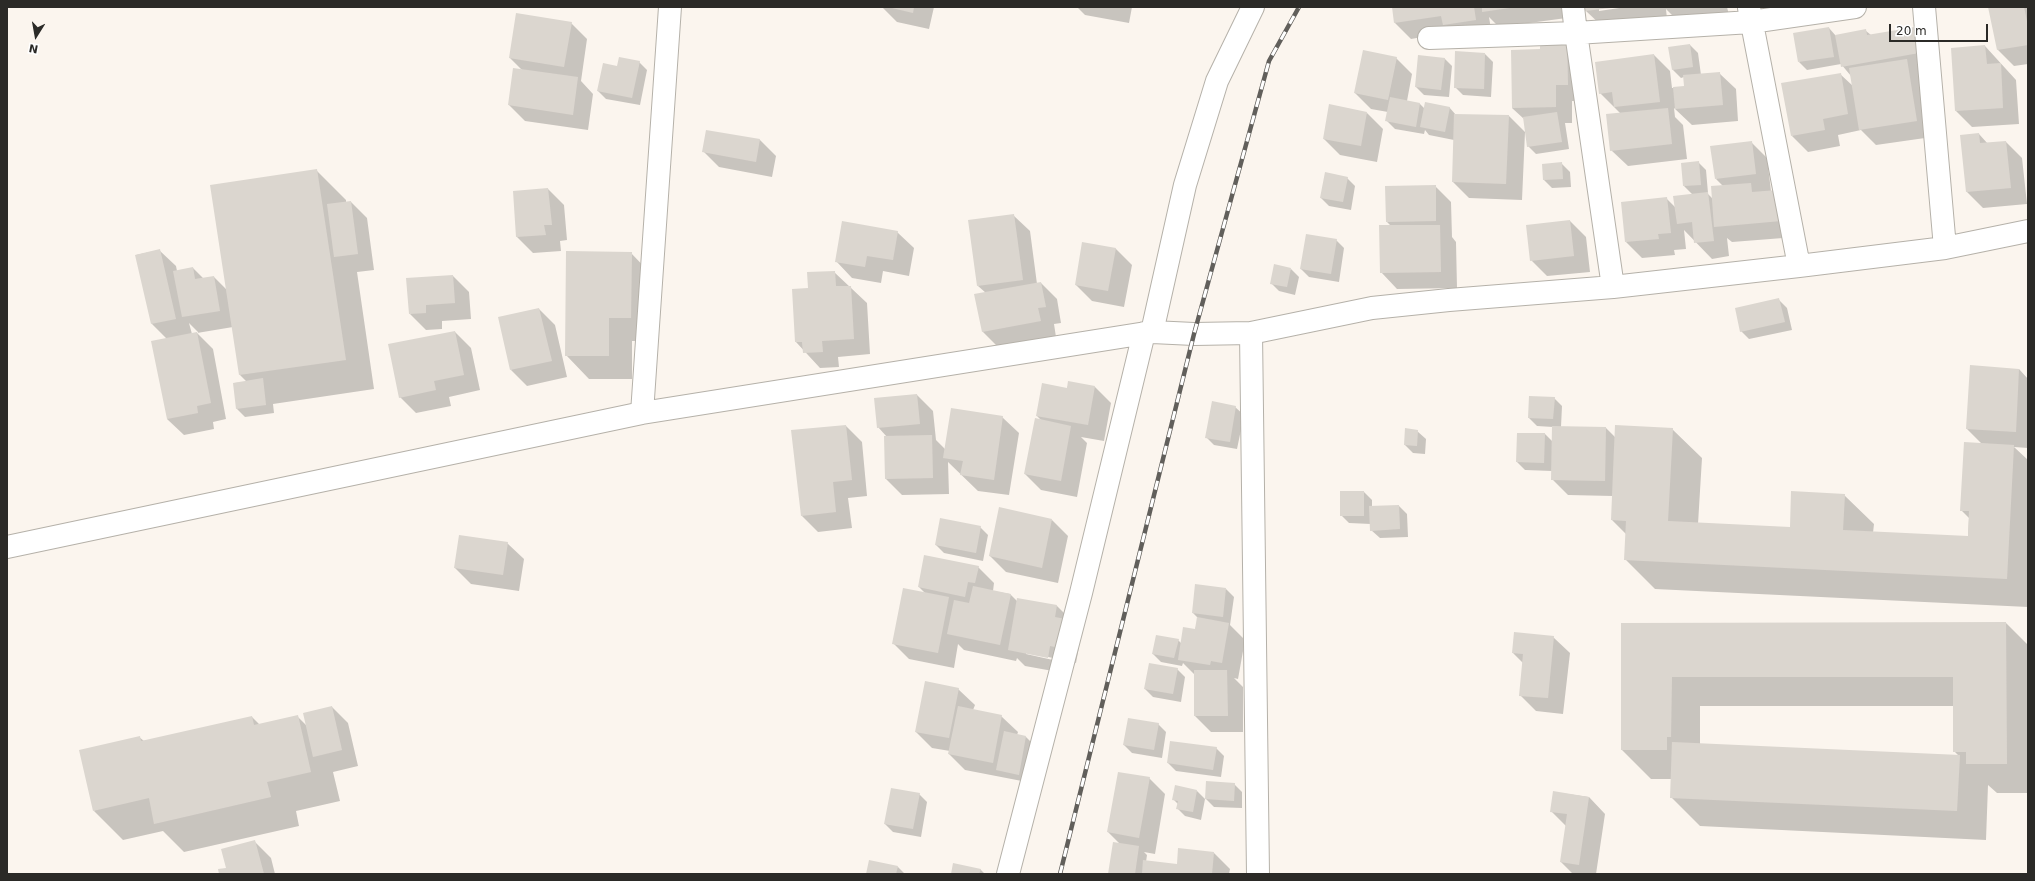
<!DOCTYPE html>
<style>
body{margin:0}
#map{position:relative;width:2035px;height:881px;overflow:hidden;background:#fbf5ee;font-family:"DejaVu Sans",sans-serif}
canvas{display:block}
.frame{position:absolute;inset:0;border:8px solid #2b2a27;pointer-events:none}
.north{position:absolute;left:16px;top:16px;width:40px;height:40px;-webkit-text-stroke:3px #fff;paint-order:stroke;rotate:191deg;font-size:11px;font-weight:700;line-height:16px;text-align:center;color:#2b2a27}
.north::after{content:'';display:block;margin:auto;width:14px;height:18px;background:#2b2a27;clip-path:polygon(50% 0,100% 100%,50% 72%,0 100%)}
.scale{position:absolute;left:1889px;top:24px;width:99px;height:18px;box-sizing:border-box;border:2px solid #2b2a27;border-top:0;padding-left:5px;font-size:12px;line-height:14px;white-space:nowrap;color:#2b2a27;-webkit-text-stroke:3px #fff;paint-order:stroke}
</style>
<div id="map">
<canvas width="2035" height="881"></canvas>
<div class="frame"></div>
<div class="north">N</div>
<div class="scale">20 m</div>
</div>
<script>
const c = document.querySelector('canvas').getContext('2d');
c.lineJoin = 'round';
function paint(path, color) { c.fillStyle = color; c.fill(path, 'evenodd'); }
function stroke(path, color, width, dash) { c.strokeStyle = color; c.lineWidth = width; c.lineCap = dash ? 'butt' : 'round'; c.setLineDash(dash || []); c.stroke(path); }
const shadow = new Path2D(`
 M882,7H934L929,29L897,22Z
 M1077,7H1132L1129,23L1085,15Z
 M1393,7H1572L1574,17L1499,27L1489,17L1492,35L1451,32L1411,39L1395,23Z
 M1586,7H1610L1599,8V11L1626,7H1727L1729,15L1678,21L1666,9L1667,19L1603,27L1586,11Z
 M1990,7H2028V64L2014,66L1998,50Z
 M571,23L587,39L581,81L593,94L588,130L525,121L509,105L522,70L510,58Z
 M1829,28L1836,36L1866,31L1871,35L1914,28L1935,69L1918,72L1923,76L1932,137L1876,145L1861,130L1838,135L1840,146L1808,152L1792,136L1840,74L1853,86L1851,76L1841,64L1807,70L1799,62Z
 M1566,39L1583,101H1572V123H1565L1569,149L1536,154L1528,146L1524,119L1512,108L1541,50Z
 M1690,45L1698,53L1701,75L1719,73L1736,89L1738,121L1692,125L1674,108L1675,117L1683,125L1687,159L1628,166L1611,150L1621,114L1600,93L1654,55L1670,71L1672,88L1685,87L1684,77L1681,78L1673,70L1670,48Z
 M1985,46L2016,80L2019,124L1972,127L1955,110Z
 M1485,54L1493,62L1491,97L1463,95L1455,87Z
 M1396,58L1412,74L1407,101L1420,104L1425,109L1449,107L1456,115L1509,116L1525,132L1522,200L1469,198L1453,182L1454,140L1429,135L1425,130L1424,134L1395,129L1387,121L1388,112L1371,109L1355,93Z
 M1444,58L1452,66L1449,97L1424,95L1416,87Z
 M639,62L647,70L640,105L606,99L598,91L618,67Z
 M1367,113L1383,129L1377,162L1340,155L1324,139Z
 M1979,134L1988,144L2006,142L2022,158L2027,204L1983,208L1967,192L1961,136Z
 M760,140L776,156L772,177L719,167L703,151Z
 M1751,142L1767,158L1771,191L1796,237L1732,242L1727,238L1729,256L1712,259L1684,230L1686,249L1674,250L1675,255L1642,258L1626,242L1666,198L1676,208L1693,195L1684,186L1682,164L1698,162L1706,170L1708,193H1707L1713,199L1723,186L1716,179Z
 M1562,164L1570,172L1571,187L1552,188L1544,180L1543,165Z
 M316,170L346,200V202H351L367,218L374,270L357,272L374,389L273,404L274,413L245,417L237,409L234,383L247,382L240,375L233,327L197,333L213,349L226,419L213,422L214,429L184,435L167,419V339L152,324L136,255L159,250L176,266L177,271L193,268L204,279L214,277L227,290ZM189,323L199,333L192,334Z
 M1347,178L1355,186L1351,210L1329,206L1321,198Z
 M1435,186L1451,202L1452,237L1456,242L1457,288L1397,289L1381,272L1391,226L1387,222Z
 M548,189L564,205L567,240L560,241L561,251L533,253L517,237L514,192Z
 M1013,215L1030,231L1037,284L1041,283L1057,299L1061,323L1054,324L1056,337L999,348L983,332L986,293L978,286Z
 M1570,221L1586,237L1590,272L1547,276L1531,260Z
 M897,232L914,248L909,276L883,271L881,283L852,278L836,261Z
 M1336,240L1344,248L1339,282L1309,277L1301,269Z
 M1083,243L1116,249L1132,265L1124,307L1092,301L1076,285Z
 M631,253L654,277V341H632V379H589L566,355Z
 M1291,269L1299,277L1295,295L1279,291L1271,283Z
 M834,272L867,303L870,354L838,357L839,367L820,368L796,342L809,289Z
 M453,276L469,292L471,319L442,321V329L426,330L410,314Z
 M1779,300L1787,308L1792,330L1749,339L1741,331Z
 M539,309L555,325L567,377L527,386L511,370Z
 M455,332L471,348L480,390L449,397L451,406L416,413L400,397Z
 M2019,369L2028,379V448L2014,447L2028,460V607L1655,589L1625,559L1627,535L1612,520L1613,496L1568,495L1552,479V471L1525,470L1517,462L1518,434H1545L1553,442V427L1537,426L1529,418L1554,398L1562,406L1561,427L1606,428L1616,438L1672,429L1702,458L1698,524L1791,528L1844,495L1874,524L1873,533L1968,537L1969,518L1961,510L1982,444L1967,429Z
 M1069,382L1095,387L1111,403L1104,441L1081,437L1087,443L1077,497L1041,490L1025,474L1042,421L1037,416L1067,389Z
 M917,395L933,411L936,440L945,449L1002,417L1019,433L1009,495L978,491L948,462L949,494L902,495L886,479L887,437L878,427Z
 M1235,407L1244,415L1237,449L1214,445L1206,437Z
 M846,426L862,442L867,496L848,498L852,528L818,532L801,515Z
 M1406,430L1417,431L1426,439L1425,454L1413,453L1405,445Z
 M1364,492L1372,500V507L1399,506L1407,514L1408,537L1380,538L1371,530V524L1349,523L1341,515Z
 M1052,520L1068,536L1058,583L1006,572L990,556Z
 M980,527L988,535L983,561L944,553L936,545Z
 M507,543L524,559L519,591L471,584L455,568Z
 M978,567L994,583L993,591L1010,594L1018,602V599L1057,606L1073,622L1081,636L1076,663L1066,661L1064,673L1025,666L1017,658L1016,661L964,650L958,644L954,668L909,659L893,643L926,594L919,587ZM1026,652L1053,658V660L1026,654Z
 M1226,589L1234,597L1230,625L1245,640L1238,679L1234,678L1243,687V732H1211L1195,716V675L1183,663L1182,666L1161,662L1153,654L1178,640L1181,643L1195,630L1198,618L1193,613Z
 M2006,623L2028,645V793H1997L1988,785L1986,840L1700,826L1671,797V779H1651L1622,750V624ZM1700,706H1954V751L1959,756L1700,744Z
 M1553,637L1570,653L1563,714L1536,711L1520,695L1523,663L1513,653Z
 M1177,669L1185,677L1181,702L1153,697L1145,689Z
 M958,689L975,705L973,710L1001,716L1018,732L1017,735L1026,737L1034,745L1027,782L965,770L949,754L950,751L932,748L916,732Z
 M332,707L348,723L358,766L333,772L340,801L296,811L299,826L184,852L163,831L123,840L94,811L139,737L144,741L252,717L260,725L297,716L307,726Z
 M1158,724L1166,732L1162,758L1132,753L1124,745Z
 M1216,748L1224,756L1221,777L1176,771L1168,763Z
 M1149,778L1165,794L1155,854L1144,852L1147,855L1146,862L1178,865L1214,853L1230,869L1229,874H1109L1120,844L1108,832Z
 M1234,784L1242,792V808L1214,807L1206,799Z
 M1197,791L1205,799L1201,820L1185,816L1177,808L1178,804L1173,799Z
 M1554,792L1589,797L1605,814L1596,874H1573L1561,862L1566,826L1551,811Z
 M919,794L927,802L921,837L893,832L885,824Z
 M255,842L271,858L275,874H220Z
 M898,867L905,874H867Z
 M980,869L985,874H952Z`);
const building = new Path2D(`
 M888,7H914L913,13Z
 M1392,7H1474L1476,20L1443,25L1441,16L1394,23Z
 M1482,7H1509V8L1482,12Z
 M1585,7H1611V8L1585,11Z
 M1988,7H2024L2028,26V45L1997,50Z
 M516,13L572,22L564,67L509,58Z
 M1829,27L1834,57L1798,62L1793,33Z
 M1915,27L1919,53L1841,67L1835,35L1866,29L1867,35Z
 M1567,38L1568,85H1556V107L1512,108L1511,50L1540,49V39Z
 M1690,44L1693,67L1672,70L1668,47Z
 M1985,45L1987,64L2001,63L2003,108L1955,111L1951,48Z
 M1363,50L1397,57L1388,100L1354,93Z
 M1455,51L1485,53L1484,89L1454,88Z
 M1654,54L1660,102L1614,107L1612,92L1599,94L1595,62Z
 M1418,55L1445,58L1441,90L1415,87Z
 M619,57L640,61L632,98L597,91L603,63L617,66Z
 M1907,59L1917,121L1859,130L1849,68Z
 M513,68L578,77L573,115L508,105Z
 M1720,72L1723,105L1675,109L1673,87L1684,86L1683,75Z
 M1841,73L1848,114L1823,119L1825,130L1791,136L1781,83Z
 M1390,97L1420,103L1416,127L1385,121Z
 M1425,102L1450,107L1445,132L1420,127Z
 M1329,104L1367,112L1361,146L1323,139Z
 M1668,108L1672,144L1610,151L1606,114Z
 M1557,112L1562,142L1527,147L1523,117Z
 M1454,114L1509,115L1506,184L1452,182Z
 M706,130L760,139L756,162L702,152Z
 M1979,133L1980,143L2006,141L2011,188L1966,192L1960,135Z
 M1752,141L1756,174L1715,179L1710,146Z
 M1699,161L1701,185L1683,186L1681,163Z
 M1562,162L1563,179L1543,180L1542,164Z
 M317,169L346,360L239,375L210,185Z
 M1325,172L1348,177L1343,202L1320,198Z
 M1751,183L1752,192L1778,190L1781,221L1714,227L1711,186Z
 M1436,185V221L1386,222L1385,186Z
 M548,188L552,225H544L546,235L516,237L513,191Z
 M1708,192L1714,241L1694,243L1692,222L1677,224L1673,196Z
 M1667,197L1671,233L1658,234L1659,239L1625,242L1621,202Z
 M351,201L358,254L334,257L327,204Z
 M1014,214L1023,280L977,286L968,220Z
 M1570,220L1574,256L1530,261L1526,225Z
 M842,221L898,231L893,260L867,256L865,267L835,262Z
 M1379,225H1440L1441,272L1380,273Z
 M1306,234L1337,239L1331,274L1300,269Z
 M1082,242L1116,248L1108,291L1075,285Z
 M160,249L176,319L151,324L135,255Z
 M566,251L632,252L631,318H609V356H565Z
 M1274,264L1291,268L1287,287L1270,284Z
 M193,267L195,279L214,276L220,311L182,317L173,271Z
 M835,271L836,286H851L854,339L822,341L823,352L803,353L802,342H795L792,289L808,288L807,272Z
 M453,275L455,303L426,305V313L409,314L406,278Z
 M1041,282L1046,307L1038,308L1041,321L982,332L974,294Z
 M1779,298L1785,322L1740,332L1735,308Z
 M539,308L552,361L510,370L498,317Z
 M455,331L464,375L434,381L436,390L399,398L388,344Z
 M197,332L211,403L197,406L198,413L167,419L151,341Z
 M1970,365L2019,369L2016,432L1966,429Z
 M263,378L266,405L236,409L233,383Z
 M1068,381L1095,386L1088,425L1036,416L1042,383L1067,388Z
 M917,394L920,424L877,428L874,398Z
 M1529,396L1555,397L1553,419L1528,418Z
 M1212,401L1236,406L1230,442L1205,438Z
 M951,408L1003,416L994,480L960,475L963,461L943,458Z
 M1035,418L1071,426L1061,481L1024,474Z
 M846,425L852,480L833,482L836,512L801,516L791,430Z
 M1615,425L1673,428L1668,521L1790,527L1791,491L1845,494L1843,530L1968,536L1969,511H1960L1964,442L2014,445L2007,579L1624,560L1626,521L1611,520Z
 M1552,426L1606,427L1605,481L1551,480Z
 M1405,428L1418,430L1417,446L1404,445Z
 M1517,433H1545L1544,463L1516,462Z
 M932,435L933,478L885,479L884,436Z
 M1340,491H1364V516H1340Z
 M1399,505L1400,529L1370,531L1369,506Z
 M999,507L1052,519L1042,568L989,556Z
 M940,518L981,526L976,553L935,545Z
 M459,535L508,542L503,575L454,568Z
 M924,555L979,566L975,583L968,582L965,597L918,587Z
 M1195,584L1226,588L1223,617L1192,613Z
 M973,586L1011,594L1000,645L947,634L954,600L969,603Z
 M903,588L949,597L938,653L892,644Z
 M1017,598L1057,605L1055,617L1065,619L1060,648L1050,646L1048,658L1008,650Z
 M1197,617L1229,623L1222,663L1211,661L1210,665L1178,660L1183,627L1195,629Z
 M2006,622L2007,764H1966V752H1953V677H1672L1671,737H1667V750H1621V623Z
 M1514,632L1554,636L1548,698L1519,696L1523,654L1512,653Z
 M1156,635L1179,639L1174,658L1152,654Z
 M1149,663L1178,668L1173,694L1144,689Z
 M1194,670H1227L1228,716H1194Z
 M925,681L959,688L949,738L915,732Z
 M332,706L342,750L313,757L303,713Z
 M958,706L1002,715L993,763L948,754Z
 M298,715L311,772L267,782L271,797L154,824L149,798L93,811L79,750L140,736L141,741L252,716L254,725Z
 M1128,718L1159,723L1154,750L1123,745Z
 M1004,731L1026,736L1019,775L996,770Z
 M1170,741L1217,747L1213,770L1167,763Z
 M1672,742L1960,755L1957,811L1670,798Z
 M1118,772L1150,777L1139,838L1107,832Z
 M1206,781L1235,783L1234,801L1205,799Z
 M1175,785L1197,790L1193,812L1176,809L1178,801L1172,800Z
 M891,788L920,793L913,829L884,824Z
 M1553,791L1589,797L1579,865L1560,862L1567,814L1550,812Z
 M255,840L264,874H219L218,869L226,868L221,849Z
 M1113,842L1139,846L1135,874H1108Z
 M1178,848L1214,852L1212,874H1142L1143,860L1177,864Z
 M869,860L898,866L896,874H866Z
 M953,863L981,869L979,874H951Z`);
const minor = new Path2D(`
 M1924,7L1945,248
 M1749,8L1799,266
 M1429,38L1576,33L1573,7
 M1613,287L1576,33L1751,22L1855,7
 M1152,332L1185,185L1217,81L1253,7
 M1251,333L1258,874
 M642,413L670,7
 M7,547L642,413L1152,332L1194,334L1251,333L1372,308L1449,300L1613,287L1799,266L1945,248L2028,231
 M1008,874L1081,593L1144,333`);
const rail = new Path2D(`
 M1060,874L1194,334L1269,61L1299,7`);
paint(shadow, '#0003');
paint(building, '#dbd6cf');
stroke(minor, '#b5b1a9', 24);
stroke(minor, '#fff', 22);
stroke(rail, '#615f5b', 4.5);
stroke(rail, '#fff', 3, [9]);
</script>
